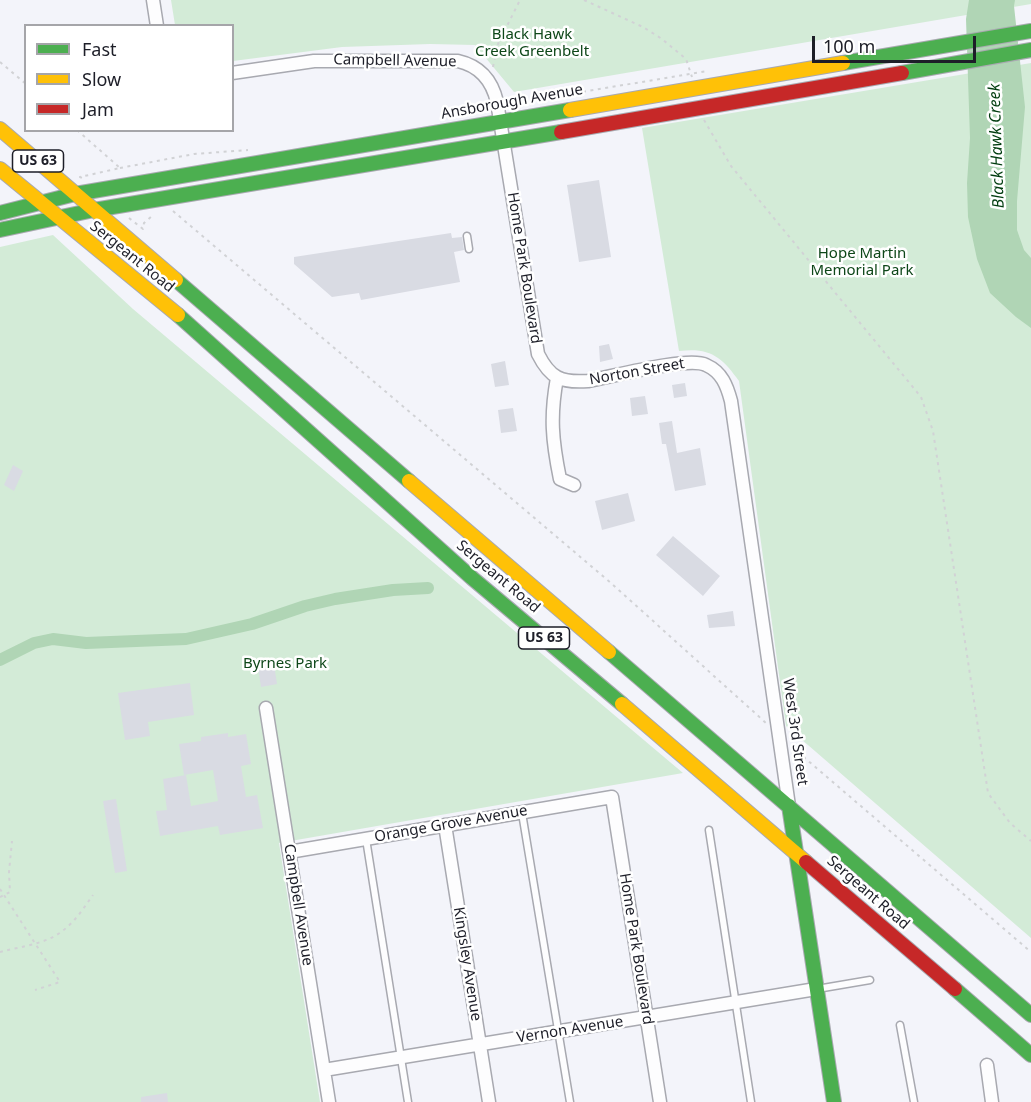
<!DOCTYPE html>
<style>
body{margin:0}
#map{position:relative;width:1031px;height:1102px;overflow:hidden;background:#f3f4fa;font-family:"Noto Sans",sans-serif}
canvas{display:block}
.legend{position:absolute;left:24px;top:24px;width:210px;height:108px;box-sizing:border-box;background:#fff;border:2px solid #a5a5a9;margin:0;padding:8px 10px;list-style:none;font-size:18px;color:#1d1e28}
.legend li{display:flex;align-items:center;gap:12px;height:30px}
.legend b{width:30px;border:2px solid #a5a5a9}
.scale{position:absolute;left:812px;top:36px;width:164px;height:27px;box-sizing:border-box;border:3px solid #1d1e28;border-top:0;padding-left:8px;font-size:18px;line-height:21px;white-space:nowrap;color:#1d1e28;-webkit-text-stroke:4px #fff;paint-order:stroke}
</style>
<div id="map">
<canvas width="1031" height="1102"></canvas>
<ul class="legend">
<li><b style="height:8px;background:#4caf50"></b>Fast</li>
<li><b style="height:8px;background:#ffc107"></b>Slow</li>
<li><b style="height:8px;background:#c62828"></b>Jam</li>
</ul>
<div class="scale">100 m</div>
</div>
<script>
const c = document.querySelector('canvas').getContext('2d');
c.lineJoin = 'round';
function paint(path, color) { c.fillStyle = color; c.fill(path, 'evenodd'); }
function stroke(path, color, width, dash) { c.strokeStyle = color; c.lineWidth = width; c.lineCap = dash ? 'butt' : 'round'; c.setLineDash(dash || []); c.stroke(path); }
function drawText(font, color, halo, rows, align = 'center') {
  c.font = font + ' "Noto Sans",sans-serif'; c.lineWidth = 5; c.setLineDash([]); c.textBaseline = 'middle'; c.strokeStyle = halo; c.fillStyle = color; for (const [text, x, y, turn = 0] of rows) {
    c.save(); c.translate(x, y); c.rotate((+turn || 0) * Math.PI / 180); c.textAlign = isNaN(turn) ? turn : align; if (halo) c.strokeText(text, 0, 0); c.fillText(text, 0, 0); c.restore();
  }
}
const green = new Path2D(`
 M171,0H1031V4L514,92L475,45L430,44L342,47L233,61L232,26L175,25Z
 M1031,63V938L786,726L739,381C722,357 710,347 679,351L642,128Z
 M53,235L133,309L683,773L279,843L320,1102H0V247Z`);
const water = new Path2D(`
 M969,0H1015L1014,6L1025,107L1017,201V230L1024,250L1031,258V328L1016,317L990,293L977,259L968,217L967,183L970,138L966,19Z`);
const canal = new Path2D(`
 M0,660L34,643L53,639L86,643L186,639L252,624L305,606L335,599L393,590L428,588`);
const building = new Path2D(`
 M599,180L611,257L579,262L567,185Z
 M451,233L452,238L462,237L464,250L454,252L460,282L361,300L359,293L332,297L294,264V257Z
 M609,344L613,359L600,362L599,346Z
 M505,361L509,385L495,387L491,364Z
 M685,383L687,396L674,398L672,385Z
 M645,396L648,414L632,416L630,398Z
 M513,408L517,431L501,433L498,410Z
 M672,421L677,453L700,448L706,485L675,491L666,444H662L659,423Z
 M13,465L23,471L14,491L4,485Z
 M628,493L635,521L602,530L595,501Z
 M673,536L720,576L703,596L656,555Z
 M733,611L735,626L709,628L707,615Z
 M273,658L277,684L261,687L257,661Z
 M190,683L194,715L148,722L150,736L125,740L118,693Z
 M228,733V737L246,734L251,764L241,766L246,797L257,795L263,828L220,835L218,826L160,836L156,811L167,810L163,779L186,775L191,806L218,801L213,770L184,775L179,744L201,741V737Z
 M116,799L127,871L115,873L103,801Z
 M167,1093L168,1102H141V1097Z`);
const path = new Path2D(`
 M584,0L643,27L662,39L686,59L692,77
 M0,62L26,84
 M493,67L498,44L520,0
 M509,104L708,71
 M445,116L478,105L486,107
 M704,120L731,166L921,397L933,431L988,793L1010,823L1031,841
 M77,130L120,168L80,177L84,179
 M120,168L194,154L248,150
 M173,211L611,583L766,723
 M129,218L143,229L144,223L153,215
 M792,747L1031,952
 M0,889L60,982L35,990
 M0,897L10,892L9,872L12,841
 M0,952C22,946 49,944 66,928C77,919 85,906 93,895`);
const lane = new Path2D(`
 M467,236L469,249
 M522,813L570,1102
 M709,830L751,1102
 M366,839L408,1102
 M817,989L870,980
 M900,1025L914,1102`);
const street = new Path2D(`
 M153,0L157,26
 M232,73L314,61H458C480,66 492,80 497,102L538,354C550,378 561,383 588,381C611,377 688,356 706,365C722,372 727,386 731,401L789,806
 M557,378C550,416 552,440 560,479L574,485
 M266,708L329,1102
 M445,825L489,1102
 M289,852L612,797L660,1102
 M987,1065L992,1102
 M324,1070L816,989`);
const fast = new Path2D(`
 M843,63L1031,31
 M902,73L1031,50
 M0,213L75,194L570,110
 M0,230L94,210L561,132
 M176,280L409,481
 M178,315L472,578L622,704
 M609,652L1031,1015
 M789,806L834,1102
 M955,989L1031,1055`);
const slow = new Path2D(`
 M570,110L843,63
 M0,129L176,280
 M0,169L178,315
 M409,481L609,652
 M622,704L806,862`);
const jam = new Path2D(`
 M561,132L902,73
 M806,862L955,989`);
const shields = [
 [38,161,51],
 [544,638,51]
];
const shieldNames = [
 ["US 63",38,161],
 ["US 63",544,638]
];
const parkNames = [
 ["Black Hawk",532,35],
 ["Creek Greenbelt",532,52],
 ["Hope Martin",862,254],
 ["Memorial Park",862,271],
 ["Byrnes Park",285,664]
];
const streetNames = [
 ["Campbell Avenue",395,61,1],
 ["Ansborough Avenue",512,102,-10],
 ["Sergeant Road",132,257,39],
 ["Home Park Boulevard",524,268,81],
 ["Norton Street",637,372,-10],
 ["Sergeant Road",498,577,40],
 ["West 3rd Street",795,732,82],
 ["Orange Grove Avenue",451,824,-10],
 ["Sergeant Road",868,893,41],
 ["Campbell Avenue",298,905,81],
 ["Home Park Boulevard",636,949,81],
 ["Kingsley Avenue",467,964,81],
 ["Vernon Avenue",570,1030,-9]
];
const waterNames = [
 ["Black Hawk Creek",997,146,-92]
];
paint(green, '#d3ebd7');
paint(water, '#b0d5b5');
stroke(canal, '#b0d5b5', 12);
paint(building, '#d9dbe3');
stroke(lane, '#a8a9b0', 9);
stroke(street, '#a8a9b0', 15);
stroke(fast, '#a8a9b0', 16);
stroke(slow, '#a8a9b0', 16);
stroke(jam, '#a8a9b0', 16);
stroke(path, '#d1d2d5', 2, [3, 4.5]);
stroke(lane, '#fdfdfe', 6);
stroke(street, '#fdfdfe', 12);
stroke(fast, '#4caf50', 14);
stroke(slow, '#ffc107', 14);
stroke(jam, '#c62828', 14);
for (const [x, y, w] of shields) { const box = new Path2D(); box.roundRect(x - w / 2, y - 11, w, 22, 4.5); c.fillStyle = '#fff'; c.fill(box); stroke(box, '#1d1e28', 1.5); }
drawText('bold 14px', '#1d1e28', null, shieldNames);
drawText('15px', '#0e4719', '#fff', parkNames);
drawText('15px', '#1d1e28', '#fff', streetNames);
drawText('italic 16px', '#013d0f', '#fff', waterNames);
</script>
